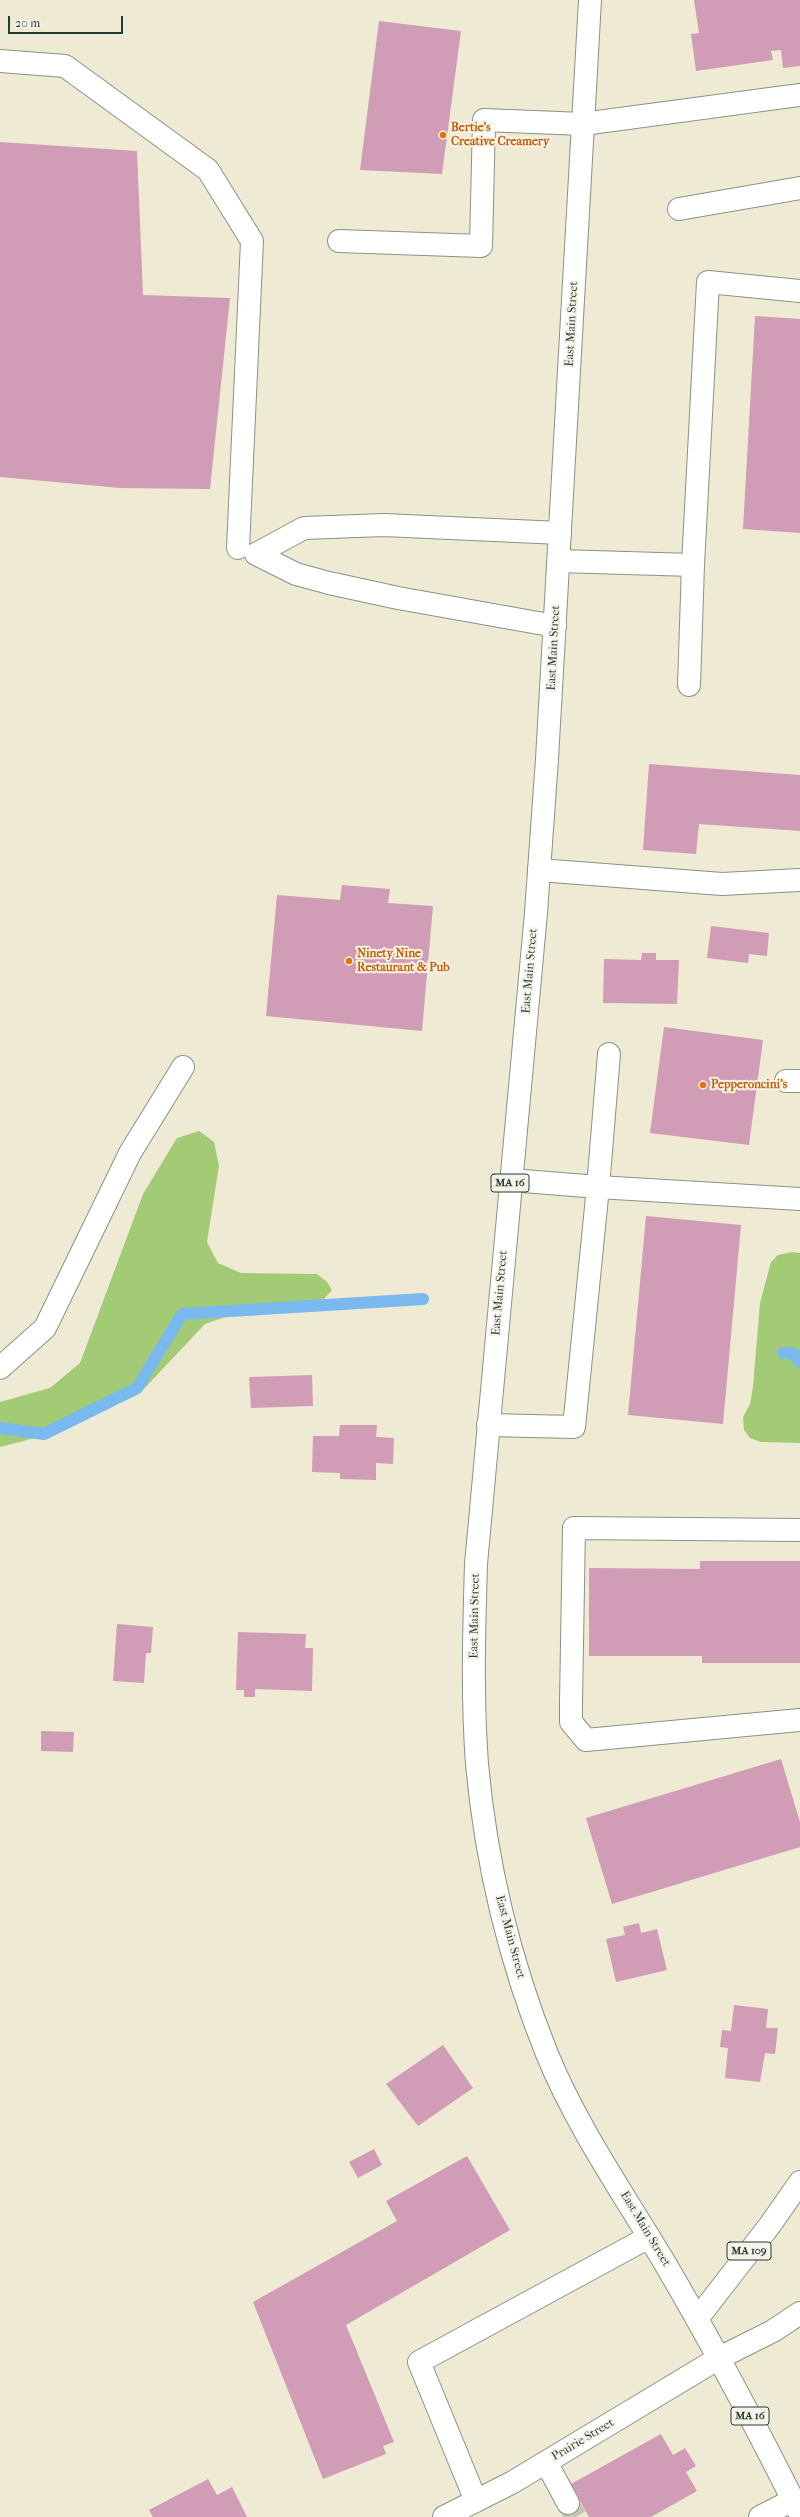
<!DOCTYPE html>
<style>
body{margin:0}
#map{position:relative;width:800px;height:2517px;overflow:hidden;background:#efead4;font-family:"IM FELL French Canon",serif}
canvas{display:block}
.scale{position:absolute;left:8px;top:16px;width:115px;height:18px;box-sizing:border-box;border:2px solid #1f3d34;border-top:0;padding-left:5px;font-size:12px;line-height:14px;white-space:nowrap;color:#1f3d34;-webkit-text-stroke:3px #f7f3e8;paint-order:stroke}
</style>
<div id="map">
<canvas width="800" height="2517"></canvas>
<div class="scale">20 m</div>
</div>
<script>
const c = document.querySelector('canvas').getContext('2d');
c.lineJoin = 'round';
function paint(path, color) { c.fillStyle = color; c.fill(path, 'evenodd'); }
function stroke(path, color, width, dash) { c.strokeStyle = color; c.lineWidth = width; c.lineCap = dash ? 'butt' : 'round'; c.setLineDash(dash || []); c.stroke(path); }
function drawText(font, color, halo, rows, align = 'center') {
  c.font = font + ' "IM FELL French Canon",serif'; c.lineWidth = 4; c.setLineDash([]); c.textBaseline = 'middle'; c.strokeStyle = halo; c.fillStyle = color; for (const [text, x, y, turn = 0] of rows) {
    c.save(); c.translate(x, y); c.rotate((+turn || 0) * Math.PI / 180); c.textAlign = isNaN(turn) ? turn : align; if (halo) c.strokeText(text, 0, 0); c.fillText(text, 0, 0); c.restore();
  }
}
const green = new Path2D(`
 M199,1131L214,1142L219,1166L207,1242L218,1263L241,1273L317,1274L327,1282L332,1290L324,1299L308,1305L240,1312L205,1324L140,1393L58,1432L0,1447V1402L50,1388L80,1363L143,1194L177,1138Z
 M792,1252L800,1253V1443L761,1442L750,1438L744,1430L743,1417L750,1404L753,1387L760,1303L771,1262L778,1255Z`);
const stream = new Path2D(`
 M783,1353H793L800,1362
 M0,1428L44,1434L137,1388L182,1314L423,1299`);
const building = new Path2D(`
 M694,0H800V66L783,68L781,50L771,51L773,60L696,71L691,34L699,33Z
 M379,21L461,31L442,174L360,170Z
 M0,142L137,151L143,295L230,298L210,489L120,488L0,477Z
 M755,316L800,319V533L743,529Z
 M649,764L800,775V831L699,824L696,854L643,850Z
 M342,885L390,889L388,903L433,906L422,1031L266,1016L277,895L340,900Z
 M711,926L769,933L767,956L749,954L748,963L707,958Z
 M642,953H656V960H679L677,1004L603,1003L604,959L641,960Z
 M664,1027L763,1040L749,1145L650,1133Z
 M646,1216L741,1225L723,1424L628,1415Z
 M312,1375L313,1406L251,1408L249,1377Z
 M340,1425H377L376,1437L394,1438L393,1464L376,1463V1480L340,1479V1473L312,1472L313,1436H339Z
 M700,1561H800V1663H702V1656H589V1568L700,1569Z
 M117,1624L153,1627L151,1653H146L144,1683L113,1681Z
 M238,1632L306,1634L305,1648H313L312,1691L255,1689V1697H244V1690H236Z
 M41,1731L74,1732L73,1752L41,1751Z
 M781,1759L800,1822V1847L612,1904L586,1818Z
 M639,1923L641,1933L657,1929L667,1970L616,1982L606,1939L625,1935L623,1927Z
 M734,2005L768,2009L766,2028H778L775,2054L765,2053L760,2082L725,2078L728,2048L720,2047L722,2030L731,2031Z
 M443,2045L473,2088L418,2126L386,2084Z
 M374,2149L382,2165L358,2178L349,2162Z
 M467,2156L510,2230L346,2325L394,2442L383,2446L386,2454L323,2479L253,2302L397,2221L386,2201Z
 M661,2434L673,2455L685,2448L696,2466L686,2472L697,2491L651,2517H589L571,2484Z
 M208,2479L217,2495L232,2487L247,2517H153L149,2510Z`);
const minorTunnel = new Path2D(`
 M568,2503L576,2517`);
const minor = new Path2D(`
 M0,61L65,66L208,170L252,241L238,548
 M679,209L800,188
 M339,241L481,246L484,120L583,124L800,95
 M256,554L304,528L384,525L560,533
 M256,554L296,574L329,583L398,598L555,626
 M559,561L693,565L689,685
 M693,565L708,282L800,291
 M539,870L722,884L800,880
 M786,1081H800
 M511,1180L598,1187L609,1054
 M0,1368L45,1328L130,1153L183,1067
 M488,1425L574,1427L598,1187L800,1199
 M800,1530L574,1528L571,1702V1722L586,1740L800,1720
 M546,2462L568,2503
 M476,2501L419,2362L649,2237
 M444,2517L513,2482L719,2358
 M760,2517L793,2500`);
const major = new Path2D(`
 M590,0L547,759L536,913L476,1564C474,1630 472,1698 477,1764C486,1863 510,1962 547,2054C577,2127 623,2193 663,2260C712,2343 757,2428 800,2514
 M697,2319L770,2225L800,2182
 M719,2358L773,2331L800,2313`);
const markers = [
 [443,135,4,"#e8710a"],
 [349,961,4,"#e8710a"],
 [703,1085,4,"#e8710a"]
];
const shields = [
 [510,1183,38],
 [749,2251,44],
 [750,2416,38]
];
const shieldNames = [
 ["MA 16",510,1183],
 ["MA 109",749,2251],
 ["MA 16",750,2416]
];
const foodNames = [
 ["Bertie's",451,128],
 ["Creative Creamery",451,142],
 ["Ninety Nine",357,954],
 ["Restaurant & Pub",357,968],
 ["Pepperoncini's",711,1085]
];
const streetNames = [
 ["East Main Street",572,324,-87],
 ["East Main Street",554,648,-87],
 ["East Main Street",530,971,-85],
 ["East Main Street",500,1293,-85],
 ["East Main Street",475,1616,-89],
 ["East Main Street",510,1937,75],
 ["East Main Street",645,2229,59],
 ["Prairie Street",583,2440,-31]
];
paint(green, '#a3cb76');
stroke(stream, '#79b9ed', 12);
paint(building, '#d19cb6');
stroke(minorTunnel, '#c5c7b4', 22, [22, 11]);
stroke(minor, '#879484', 24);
stroke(major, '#879484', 24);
stroke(minor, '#fff', 22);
stroke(major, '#fff', 22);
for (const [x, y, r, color] of markers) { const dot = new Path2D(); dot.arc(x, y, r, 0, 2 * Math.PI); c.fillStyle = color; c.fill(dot); stroke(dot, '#f7f3e8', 1.5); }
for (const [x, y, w] of shields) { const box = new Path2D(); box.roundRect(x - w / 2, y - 9, w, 18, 3); c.fillStyle = '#f7f3e8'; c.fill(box); stroke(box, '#1f3d34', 1); }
drawText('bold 11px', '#1f3d34', null, shieldNames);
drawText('bold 12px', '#c56008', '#f7f3e8', foodNames, 'left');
drawText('12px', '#1f3d34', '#f7f3e8', streetNames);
</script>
